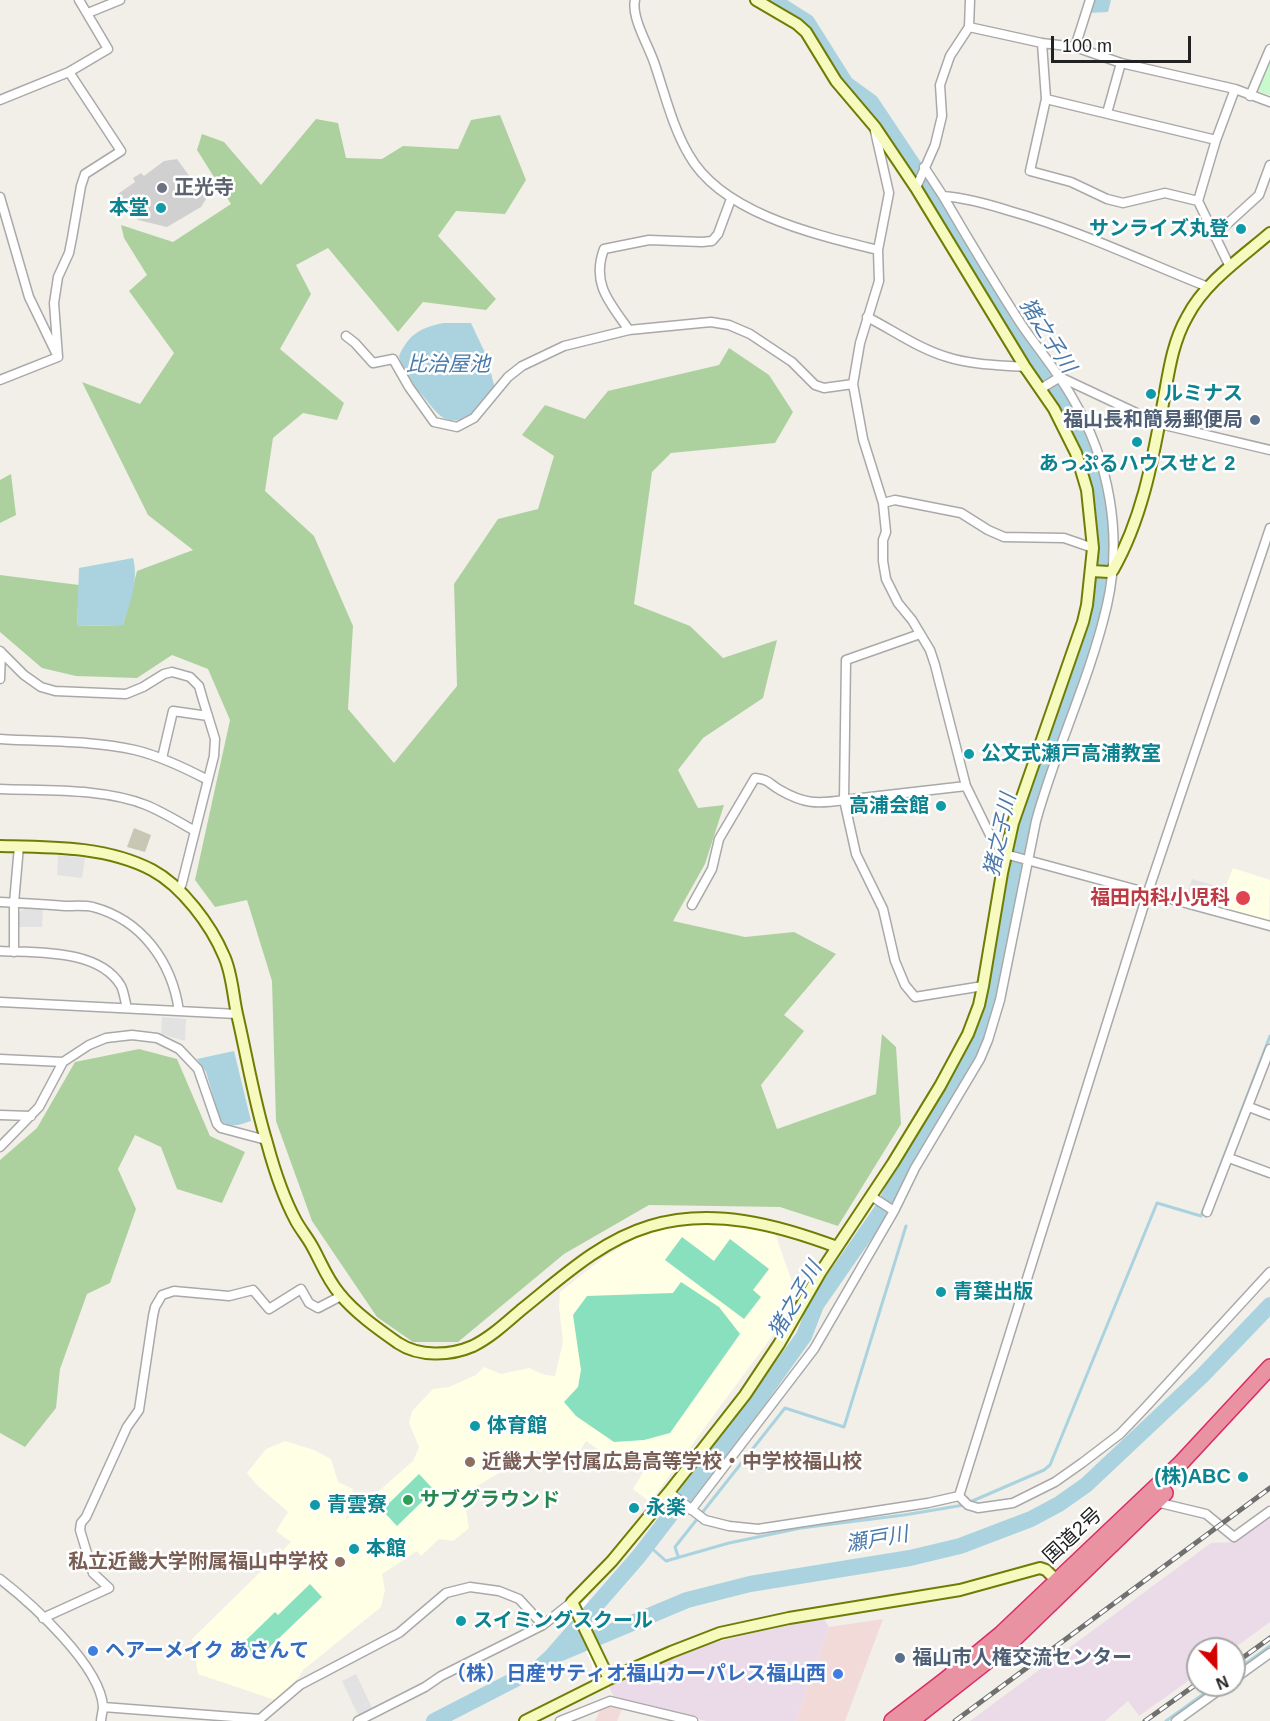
<!DOCTYPE html>
<meta charset="utf-8">
<style>
body{margin:0}
#map{position:relative;width:1270px;height:1721px;overflow:hidden;background:#f2efe9;font-family:Arial,sans-serif}
canvas{display:block}
.north{position:absolute;left:1186px;top:1637px;width:60px;height:60px;box-sizing:border-box;background:#fff;border:2px solid #a7a7a7;border-radius:50%;rotate:158deg;font-size:16px;font-weight:700;line-height:24px;text-align:center;color:#222}
.north::after{content:'';display:block;margin:auto;width:21px;height:27px;background:#d40000;clip-path:polygon(50% 0,100% 100%,50% 72%,0 100%)}
.scale{position:absolute;left:1051px;top:36px;width:140px;height:27px;box-sizing:border-box;border:3px solid #222;border-top:0;padding-left:8px;font-size:18px;line-height:21px;white-space:nowrap;color:#222;-webkit-text-stroke:4px #fff;paint-order:stroke}
</style>
<div id="map">
<canvas width="1270" height="1721"></canvas>
<div class="north">N</div>
<div class="scale">100 m</div>
</div>
<script>
const c = document.querySelector('canvas').getContext('2d');
c.lineJoin = 'round';
function paint(path, color) { c.fillStyle = color; c.fill(path, 'evenodd'); }
function stroke(path, color, width, dash) { c.strokeStyle = color; c.lineWidth = width; c.lineCap = dash ? 'butt' : 'round'; c.setLineDash(dash || []); c.stroke(path); }
function drawText(font, color, halo, rows, align = 'center') {
  c.font = font + ' Arial,"Noto Sans JP",sans-serif'; c.lineWidth = 5; c.setLineDash([]); c.textBaseline = 'middle'; c.strokeStyle = halo; c.fillStyle = color; for (const [text, x, y, turn = 0] of rows) {
    c.save(); c.translate(x, y); c.rotate((+turn || 0) * Math.PI / 180); c.textAlign = isNaN(turn) ? turn : align; if (halo) c.strokeText(text, 0, 0); c.fillText(text, 0, 0); c.restore();
  }
}
const commercial = new Path2D(`
 M883,1619L845,1721H796L829,1627Z
 M609,1704L622,1709L617,1721H595L601,1708Z`);
const industrial = new Path2D(`
 M1270,1516V1622L1233,1649H1198V1674L1139,1716L1128,1701L1105,1721H970L1211,1543L1234,1542Z
 M824,1619L829,1627L796,1721H706L614,1697L609,1687L699,1647L777,1626Z`);
const education = new Path2D(`
 M1233,868L1270,880L1269,922L1214,907L1219,887L1225,888Z
 M717,1223L745,1226L775,1233L796,1294L786,1317L650,1502L633,1489L645,1469L631,1454L621,1460L605,1454L586,1441L573,1462H557L537,1450L525,1464L506,1469L472,1489L480,1497L466,1510L469,1528L453,1541L439,1539L421,1556L417,1551L382,1574L385,1590L381,1607L303,1670L298,1678L275,1700L198,1674L192,1639L291,1542L276,1531L288,1512L256,1484L247,1473L266,1449L285,1441L314,1450L331,1459L338,1482L353,1489L346,1520L413,1461L419,1447L409,1423L412,1411L433,1389L449,1387L476,1375L484,1367L501,1374L529,1368L545,1375L555,1376L563,1342L559,1307L560,1292L606,1256L635,1239L656,1231L677,1227Z`);
const religious = new Path2D(`
 M177,159L206,199L201,207L167,227L138,220L115,196L135,182L133,178L141,173L144,176L164,161Z`);
const construction = new Path2D(`
 M134,828L151,835L145,852L127,847Z`);
const forest = new Path2D(`
 M500,115L526,180L505,214L456,211L438,236L496,299L486,310L423,302L398,332L328,248L296,265L311,294L280,349L344,403L337,420L303,413L273,438L265,491L314,536L353,626L348,709L394,763L457,686L454,584L498,519L538,509L554,456L522,435L545,405L585,419L608,391L719,365L729,348L769,375L793,412L775,443L671,453L652,472L634,604L690,626L723,658L777,640L763,698L703,738L678,770L698,808L724,805L705,864L673,921L745,937L794,932L836,954L784,1015L804,1031L761,1085L777,1129L876,1094L882,1034L896,1047L901,1124L838,1226L780,1207L649,1205L564,1254L458,1342H413L377,1317L312,1221L276,1121L272,981L247,900L215,907L195,880L230,720L208,669L172,655L137,678L76,676L42,668L0,632V575L79,585L77,626L123,625L137,571L193,550L148,515L82,382L140,404L174,353L129,291L147,275L124,238L121,225L173,242L231,204L197,150L202,134L224,142L261,185L316,119L338,123L346,158L382,159L403,146L458,149L471,120Z
 M11,474L16,515L0,523V480Z
 M139,1049L177,1059L210,1136L245,1152L222,1203L177,1189L161,1147L135,1135L118,1169L136,1209L110,1283L87,1294L60,1369L56,1408L25,1447L0,1433V1160L37,1128L75,1062Z`);
const park = new Path2D(`
 M1270,59V95L1255,91Z`);
const pitch = new Path2D(`
 M682,1237L714,1261L730,1239L769,1269L753,1290L761,1297L744,1319L665,1260Z
 M681,1282L719,1307L740,1334L670,1433L644,1440L614,1442L576,1416L564,1402L578,1387L581,1370L573,1315L587,1296L673,1293Z
 M419,1474L434,1490L397,1526L382,1510Z
 M310,1584L322,1597L255,1661L240,1646L275,1612L278,1615Z`);
const parking = new Path2D(`
 M58,855L85,858L82,878L57,875Z
 M1192,879L1219,887L1213,906L1186,898Z
 M25,908L43,909L42,927H18L19,912Z
 M162,1017L186,1019L185,1041L161,1034Z
 M356,1674L373,1710L359,1717L342,1681Z`);
const water = new Path2D(`
 M1091,0H1111L1108,12L1088,13Z
 M443,323H471L487,357L495,389C483,405 465,430 442,417C435,412 429,403 423,396C413,385 402,371 399,356C409,334 420,328 443,323Z
 M133,558C139,580 130,603 123,625L77,626L79,568Z
 M234,1051L251,1121C239,1125 229,1129 220,1119L206,1072L197,1059Z`);
const pier = new Path2D(`
 M1046,363L1063,389L1053,396L1036,370Z
 M589,1597L585,1614L587,1620L608,1663L614,1668L586,1681L592,1670V1664L571,1622L565,1620L562,1617Z`);
const stream = new Path2D(`
 M970,1502L1044,1470L1050,1465L1157,1203L1201,1216L1270,1036
 M648,1545L666,1561L729,1543L801,1528L904,1515L964,1505
 M678,1556L675,1547L785,1408L844,1427L906,1226
 M1234,1672L1270,1646
 M1166,1721L1216,1685`);
const river = new Path2D(`
 M551,1657L639,1556L754,1406L804,1336L816,1305L884,1207L904,1167L966,1058L987,1014L1031,797L1089,636L1101,590L1106,542L1100,505L1089,453L1065,407L929,189L871,102L846,84L807,22L772,0
 M434,1721L541,1666L551,1657L687,1600L750,1584L910,1558L960,1546L1031,1519L1059,1504L1086,1485L1203,1375L1270,1305`);
const street = new Path2D(`
 M635,0C631,18 649,46 655,65C665,95 673,128 689,155C722,214 817,235 878,250
 M88,13L120,0
 M969,27L1042,43L1075,47L1121,63L1235,89L1270,102
 M1042,43L1046,99L1030,171L1071,182L1107,199L1123,203L1165,193L1198,201L1216,140L1235,89
 M1075,47L1090,0
 M1250,96L1270,49
 M1046,99L1216,140
 M0,100L69,72L108,49L79,0
 M1107,113L1121,63
 M875,131L889,193L878,250L879,281L860,343L853,384L863,439L883,503L886,532L883,540V561L886,579L898,603L912,620L930,650L935,665L966,786L990,835L1005,854L1270,926
 M924,167L943,196C966,198 988,204 1010,211C1078,230 1142,261 1208,287
 M916,188L935,145L942,116L940,85L950,56L969,27L970,0
 M0,197L29,297L58,357L0,380
 M1198,201L1230,267
 M1214,236L1259,195L1270,165
 M867,317C893,330 919,349 947,357C972,365 999,365 1025,367
 M629,330C610,303 591,284 604,249L649,240L702,242L712,241L718,234L731,199
 M346,336L355,343L373,363L393,359L409,387L434,422L457,427L474,418L508,377L522,366L564,346L629,330L711,322L729,325L750,334L792,362L815,385L824,388L853,384
 M58,357L54,303L58,277L69,253L72,238L81,186L85,174L121,151L69,72
 M1060,377L1160,424L1270,450
 M1042,388L1060,377
 M883,503L895,500L961,513L988,530L1004,537L1064,538L1093,548
 M920,634L846,660L844,800L966,786
 M0,651L24,675L41,687L55,691L126,694L143,687L164,674L172,672L190,677L199,686L203,700L215,739L214,756L182,883L179,891
 M0,679L1,652
 M0,739C45,742 91,740 135,750C160,756 185,768 208,780
 M162,758L173,711L208,716
 M0,789C46,791 103,788 146,805C163,812 179,822 195,831
 M0,902C22,903 43,904 65,906C74,906 84,905 93,907C142,920 172,962 179,1011
 M692,905L712,869L719,839L755,778C769,779 769,784 780,790C804,804 817,804 844,800L856,854L883,909L895,961L905,985L915,997L983,986
 M0,951C38,953 99,949 121,986C124,992 125,1001 127,1008
 M14,952V903L19,846
 M0,1002L237,1014
 M0,1059L63,1062
 M1249,1107L1270,1115
 M0,1115L31,1116
 M0,1147L39,1107L63,1062L89,1045L106,1038L132,1035L157,1038L179,1049L198,1069L217,1124L221,1128L266,1140
 M1229,1158L1270,1173
 M871,1196L894,1211
 M1207,1212L1270,1049
 M669,1492L705,1520L729,1526L758,1529L928,1503L959,1496
 M959,1496L1148,892L1270,528
 M959,1496L968,1505L978,1508L1013,1503L1055,1482L1082,1463L1120,1434L1144,1409L1270,1272
 M1156,1502L1206,1514L1234,1537L1270,1511
 M691,1510L814,1349L894,1211L915,1168L980,1059L988,1040L1000,1000L1036,821C1056,748 1090,679 1107,605C1123,535 1109,460 1073,399C1058,372 1038,349 1021,324C994,282 968,239 943,196
 M0,1579C31,1603 101,1666 103,1707C103,1711 101,1717 101,1721
 M43,1618L109,1588L93,1573L80,1530L81,1523L86,1517L127,1427L139,1410L153,1316L155,1307L162,1295L174,1291L229,1296L253,1290L269,1309L301,1289L309,1303L318,1308L341,1296
 M1234,1679L1270,1653
 M103,1707L260,1719
 M260,1721V1719L300,1685L399,1633L446,1593L470,1587L499,1591L519,1599L543,1625
 M358,1721L425,1687L441,1676L543,1625L572,1602
 M560,1721L610,1701L693,1721
 M1176,1721L1226,1685`);
const secondary = new Path2D(`
 M1092,571L1109,572L1113,570C1141,521 1152,464 1162,409C1168,378 1171,345 1187,317C1205,282 1241,258 1270,233
 M0,846C51,847 106,846 152,870C182,886 211,925 224,956C232,973 233,996 237,1014C247,1057 254,1101 267,1143C274,1169 283,1197 296,1221C301,1230 307,1237 312,1246C321,1262 327,1279 339,1293C354,1312 378,1329 398,1343C419,1357 450,1356 473,1346C491,1337 506,1323 521,1310C561,1278 600,1241 650,1226C713,1207 778,1225 837,1247
 M609,1679L572,1602L612,1561L669,1492L745,1395L779,1344L820,1273L893,1163L940,1086L968,1034L979,1005L983,986L1002,873L1013,823L1083,622L1087,605L1093,548L1087,490L1076,453L1054,409L1025,367L916,188L875,127L836,81L806,32L797,24L756,0
 M525,1721L609,1679L671,1652L720,1633L789,1618L960,1590L1040,1568L1046,1570L1062,1586`);
const highway = new Path2D(`
 M892,1721L944,1681L1001,1634L1180,1464L1270,1367
 M911,1721L1009,1644L1165,1493`);
const rail = new Path2D(`
 M1234,1664L1270,1638
 M955,1721L1270,1488
 M1145,1721L1198,1683`);
const markers = [
 [162,188,6,"#6b7280"],
 [161,208,6,"#0f9aa8"],
 [1241,229,6,"#0f9aa8"],
 [1151,394,6,"#0f9aa8"],
 [1255,420,6,"#5c6f8a"],
 [1137,442,6,"#0f9aa8"],
 [969,754,6,"#0f9aa8"],
 [941,806,6,"#0f9aa8"],
 [1243,898,8,"#e0444e"],
 [941,1292,6,"#0f9aa8"],
 [475,1426,6,"#0f9aa8"],
 [470,1462,6,"#8d6e63"],
 [1243,1477,6,"#0f9aa8"],
 [408,1500,6,"#2e9e5b"],
 [315,1505,6,"#0f9aa8"],
 [634,1508,6,"#0f9aa8"],
 [354,1549,6,"#0f9aa8"],
 [340,1562,6,"#8d6e63"],
 [461,1621,6,"#0f9aa8"],
 [93,1651,6,"#3f7fe0"],
 [900,1658,6,"#5c6f8a"],
 [838,1674,6,"#3f7fe0"]
];
const worshipNames = [
 ["正光寺",174,188]
];
const cultureNames = [
 ["本堂",149,208,"right"],
 ["サンライズ丸登",1229,229,"right"],
 ["ルミナス",1163,394],
 ["あっぷるハウスせと 2",1137,464,"center"],
 ["公文式瀬戸高浦教室",981,754],
 ["高浦会館",929,806,"right"],
 ["青葉出版",953,1292],
 ["体育館",487,1426],
 ["(株)ABC",1231,1477,"right"],
 ["青雲寮",327,1505],
 ["永楽",646,1508],
 ["本館",366,1549],
 ["スイミングスクール",473,1621]
];
const serviceNames = [
 ["福山長和簡易郵便局",1243,420],
 ["福山市人権交流センター",912,1658,"left"]
];
const healthNames = [
 ["福田内科小児科",1230,898]
];
const educationNames = [
 ["近畿大学付属広島高等学校・中学校福山校",482,1462],
 ["私立近畿大学附属福山中学校",328,1562,"right"]
];
const leisureNames = [
 ["サブグラウンド",420,1500]
];
const streetNames = [
 ["国道2号",1073,1536,-43]
];
const shopNames = [
 ["ヘアーメイク あさんて",105,1651],
 ["（株）日産サティオ福山カーパレス福山西",826,1674,"right"]
];
const waterNames = [
 ["猪之子川",1047,336,57],
 ["比治屋池",448,365],
 ["猪之子川",1001,835,-78],
 ["猪之子川",796,1300,-60],
 ["瀬戸川",877,1540,-10]
];
paint(commercial, '#f2dad9');
paint(industrial, '#ebdbe8');
paint(education, '#ffffe5');
paint(religious, '#d0d0d0');
paint(construction, '#c7c7b4');
paint(forest, '#add19e');
paint(park, '#c8facc');
paint(pitch, '#88e0be');
paint(parking, '#e2e2e2');
paint(water, '#aad3df');
paint(pier, '#fff');
stroke(stream, '#aad3df', 3);
stroke(river, '#aad3df', 16);
stroke(street, '#a9a9a9', 11);
stroke(secondary, '#707d05', 14);
stroke(highway, '#dc2a67', 18);
stroke(street, '#fff', 8);
stroke(secondary, '#f7fabf', 10);
stroke(highway, '#e892a2', 15);
stroke(rail, '#707070', 5);
stroke(rail, '#fff', 3, [9]);
for (const [x, y, r, color] of markers) { const dot = new Path2D(); dot.arc(x, y, r, 0, 2 * Math.PI); c.fillStyle = color; c.fill(dot); stroke(dot, '#fff', 2); }
drawText('bold 20px', '#5b616d', '#fff', worshipNames, 'left');
drawText('bold 20px', '#0d838f', '#fff', cultureNames, 'left');
drawText('bold 20px', '#4e5e75', '#fff', serviceNames, 'right');
drawText('bold 20px', '#be3a42', '#fff', healthNames, 'right');
drawText('bold 20px', '#785e54', '#fff', educationNames, 'left');
drawText('bold 20px', '#27864d', '#fff', leisureNames, 'left');
drawText('20px', '#222', '#fff', streetNames);
drawText('bold 20px', '#366cbe', '#fff', shopNames, 'left');
drawText('italic 21px', '#4a7aab', '#fff', waterNames);
</script>
